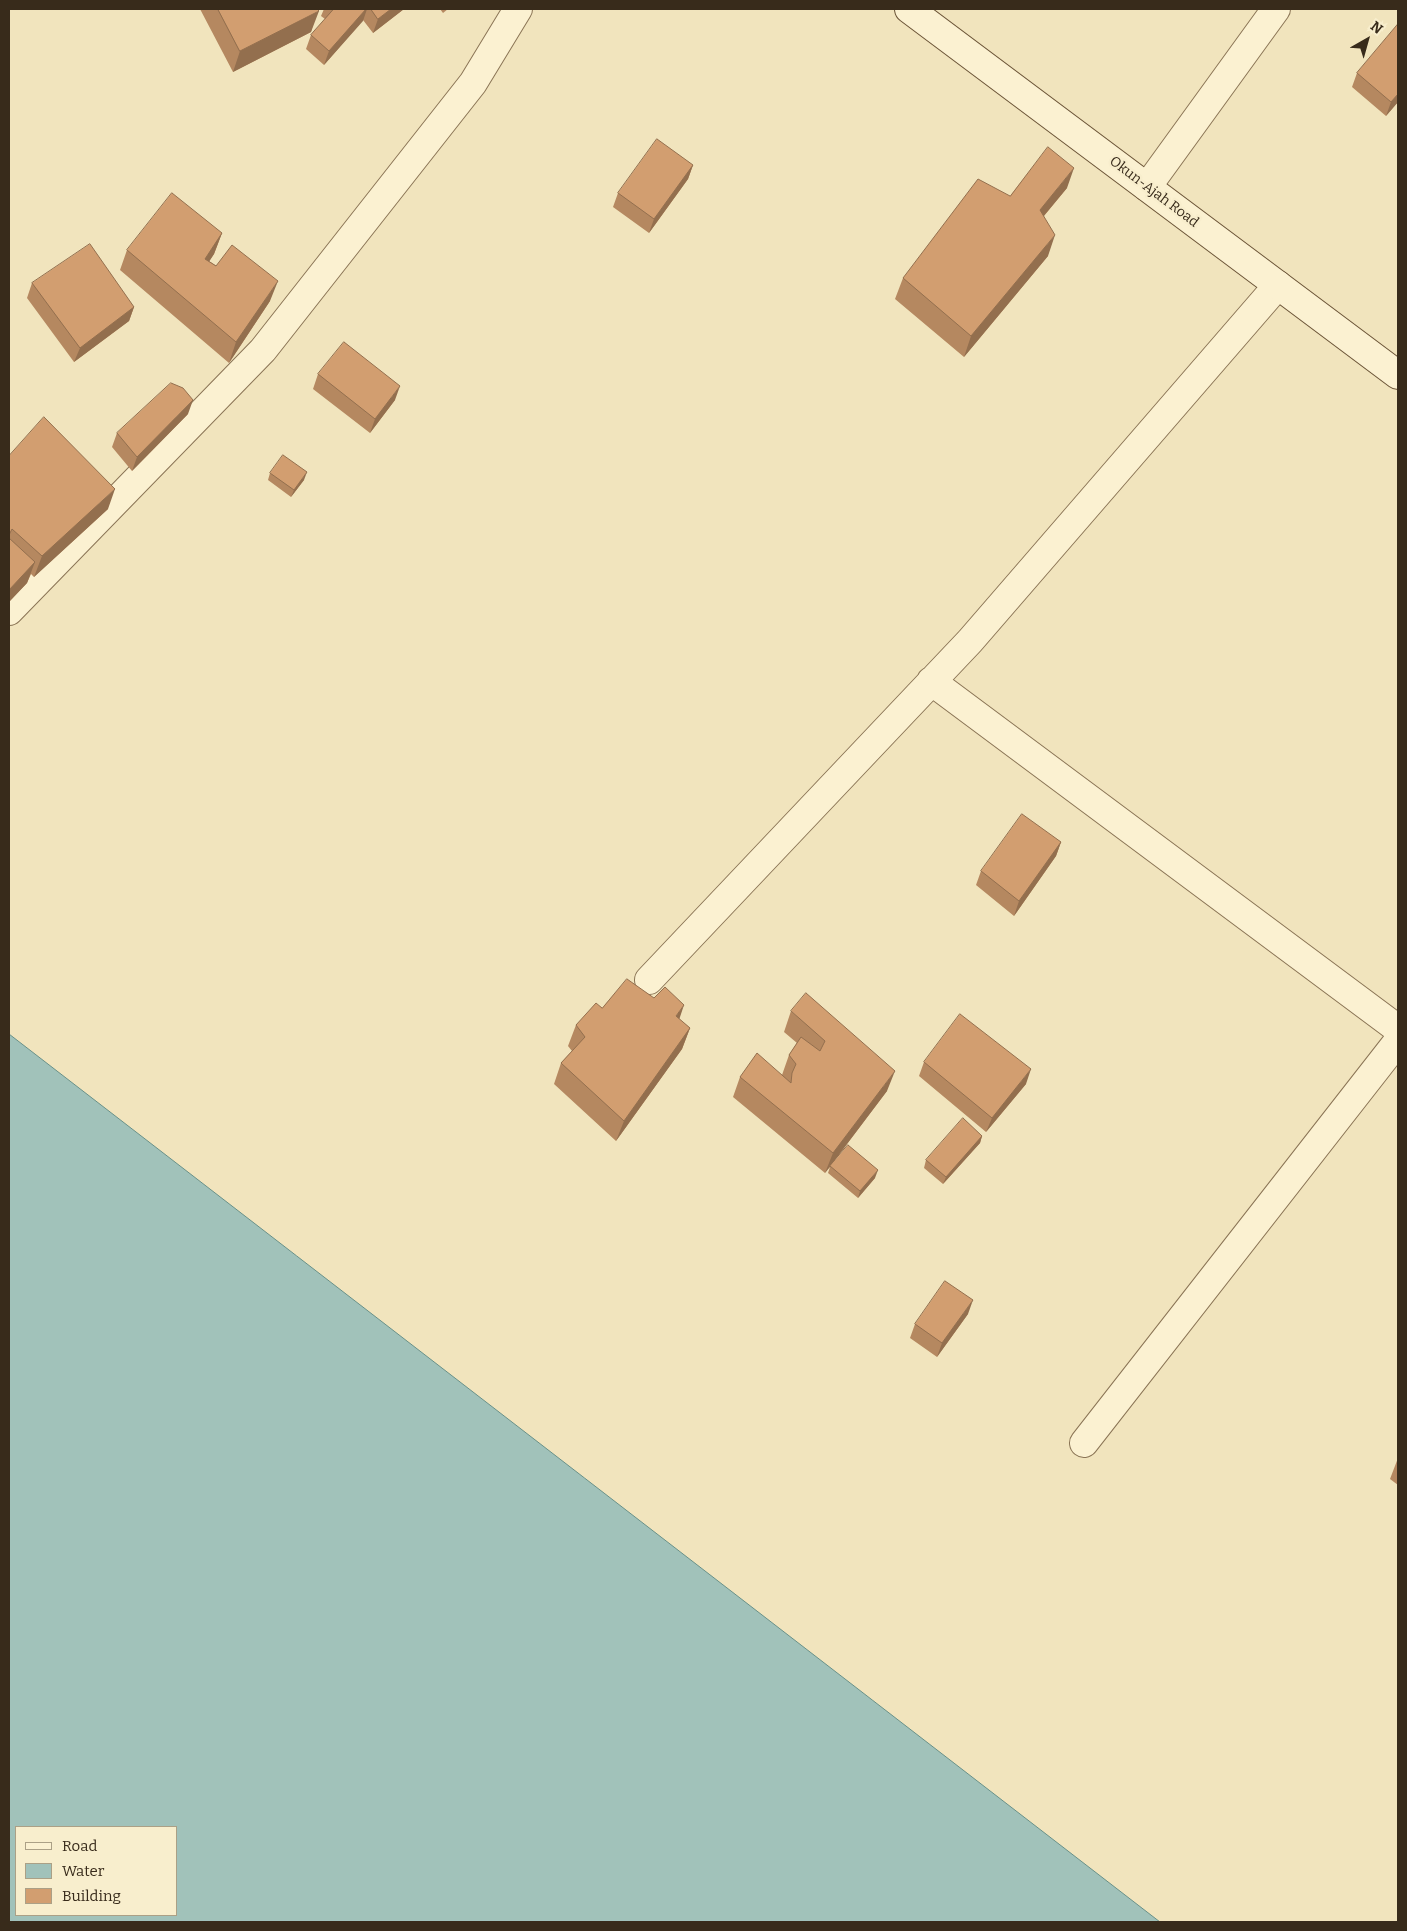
<!DOCTYPE html>
<style>
body{margin:0}
#map{position:relative;width:1407px;height:1931px;overflow:hidden;background:#f1e4bd;font-family:Bitter,serif}
canvas{display:block}
.frame{position:absolute;inset:0;border:10px solid #382b1b;pointer-events:none}
.legend{position:absolute;left:15px;top:1826px;width:162px;height:90px;box-sizing:border-box;background:#f8eecd;border:1px solid #aba086;margin:0;padding:6px 9px;list-style:none;font-size:15px;color:#382b1b}
.legend li{display:flex;align-items:center;gap:10px;height:25px}
.legend b{width:25px;border:1px solid #aba086}
.north{position:absolute;left:1342px;top:15px;width:50px;height:50px;-webkit-text-stroke:4px #f8eecd;paint-order:stroke;rotate:38deg;font-size:14px;font-weight:700;line-height:20px;text-align:center;color:#382b1b}
.north::after{content:'';display:block;margin:auto;width:18px;height:22px;background:#382b1b;clip-path:polygon(50% 0,100% 100%,50% 72%,0 100%)}
</style>
<div id="map">
<canvas width="1407" height="1931"></canvas>
<div class="frame"></div>
<ul class="legend">
<li><b style="height:6px;background:#fbf1d1"></b>Road</li>
<li><b style="height:14px;background:#a1c2ba"></b>Water</li>
<li><b style="height:14px;background:#d29e70"></b>Building</li>
</ul>
<div class="north">N</div>
</div>
<script>
const c = document.querySelector('canvas').getContext('2d');
c.lineJoin = 'round';
function paint(path, color) { c.fillStyle = color; c.fill(path, 'evenodd'); }
function stroke(path, color, width, dash) { c.strokeStyle = color; c.lineWidth = width; c.lineCap = dash ? 'butt' : 'round'; c.setLineDash(dash || []); c.stroke(path); }
function drawText(font, color, halo, rows, align = 'center') {
  c.font = font + ' Bitter,serif'; c.lineWidth = 5; c.setLineDash([]); c.textBaseline = 'middle'; c.strokeStyle = halo; c.fillStyle = color; for (const [text, x, y, turn = 0] of rows) {
    c.save(); c.translate(x, y); c.rotate((+turn || 0) * Math.PI / 180); c.textAlign = isNaN(turn) ? turn : align; if (halo) c.strokeText(text, 0, 0); c.fillText(text, 0, 0); c.restore();
  }
}
const water = new Path2D(`
 M9,1034L1160,1922H9ZM16,1827H176V1915H16Z`);
const street = new Path2D(`
 M1147,187L1276,9
 M9,611L263,350L473,83L518,9
 M931,681L1398,1029
 M649,980L970,641L1278,285
 M1084,1443L1398,1041`);
const secondary = new Path2D(`
 M909,9L1398,375`);
const wall = new Path2D(`
 M200,9H317L311,32L233,72Z
 M324,9H404L373,33L363,20L324,65L306,49L311,35L325,19L321,16Z
 M440,9H448L443,13Z
 M1398,24V102L1386,116L1352,87L1357,73Z
 M693,165L688,179L649,233L613,207L618,193Z
 M1067,188L1044,216L1048,256L964,357L895,299L903,278L1010,196Z
 M222,233L214,254L209,261L270,301L229,363L120,270L127,250Z
 M32,283L134,307L129,321L74,362L27,298Z
 M318,374L395,400L370,433L313,389Z
 M188,414L132,471L112,447L117,433Z
 M9,456L108,509L34,577L31,574L27,583L9,602Z
 M270,473L304,480L291,497L268,480Z
 M1061,842L1056,856L1014,916L976,885L981,871Z
 M602,1008L679,1019L690,1028L682,1049L616,1141L554,1084L561,1063L572,1051L568,1046L576,1025Z
 M791,1011L887,1091L835,1160L875,1178L858,1198L828,1173L830,1167L825,1173L733,1097L740,1077L782,1075L789,1055L797,1043L784,1032Z
 M924,1062L1026,1084L986,1132L919,1076Z
 M982,1136L980,1143L943,1184L924,1168L926,1160Z
 M968,1314L937,1357L910,1338L915,1324Z
 M1398,1458V1485L1390,1479Z`);
const shadedWall = new Path2D(`
 M366,9H367L363,21L324,65L329,51Z
 M391,9H404L373,33L378,19Z
 M319,11L311,32L233,72L240,51Z
 M1398,94V102L1386,116L1391,102Z
 M693,165L688,179L649,233L654,219Z
 M1074,168L1067,188L1032,230L1040,210Z
 M222,233L214,254L198,279L205,259Z
 M1055,235L1048,256L964,357L971,336Z
 M278,281L270,301L229,363L236,342Z
 M134,307L129,321L74,362L80,348Z
 M400,386L395,400L370,433L375,419Z
 M193,400L188,414L132,471L137,457Z
 M307,472L304,480L291,497L294,490Z
 M115,489L108,509L34,577L42,556Z
 M35,562L27,583L9,602V590Z
 M1061,842L1056,856L1014,916L1019,901Z
 M684,1005L677,1026L676,1016Z
 M690,1028L682,1049L616,1141L624,1121Z
 M1031,1069L1026,1084L986,1132L992,1118Z
 M895,1071L887,1091L825,1173L833,1153Z
 M982,1136L980,1143L943,1184L946,1177Z
 M878,1170L875,1178L858,1198L860,1191Z
 M973,1300L968,1314L937,1357L942,1343Z`);
const building = new Path2D(`
 M218,9H317L319,11L240,51Z
 M334,9H366L329,51L311,35Z
 M371,9H391L378,19Z
 M1398,24V94L1391,102L1357,73Z
 M657,139L693,165L654,219L618,193Z
 M1048,147L1074,168L1040,210L1055,235L971,336L903,278L978,179L1010,196Z
 M172,193L222,233L205,259L216,266L232,245L278,281L236,342L127,250Z
 M90,244L134,307L80,348L32,283Z
 M344,342L400,386L375,419L318,374Z
 M171,383L183,388L193,400L137,457L117,433Z
 M44,417L115,489L42,556L12,529L9,535V456Z
 M283,455L307,472L294,490L270,473Z
 M9,538L35,562L9,590Z
 M1022,814L1061,842L1019,901L981,871Z
 M627,979L654,998L665,987L684,1005L676,1016L690,1028L624,1121L561,1063L585,1037L576,1025L596,1003L602,1008Z
 M806,993L895,1071L833,1153L740,1077L757,1053L791,1083L792,1073L796,1064L789,1055L801,1037L820,1051L825,1041L791,1011Z
 M960,1014L1031,1069L992,1118L924,1062Z
 M963,1118L982,1136L946,1177L926,1160Z
 M848,1145L878,1170L860,1191L830,1166Z
 M945,1281L973,1300L942,1343L915,1324Z`);
const streetNames = [
 ["Okun-Ajah Road",1154,192,37]
];
paint(water, '#a1c2ba');
stroke(water, '#689088', 1);
stroke(street, '#8a7455', 30);
stroke(secondary, '#6c5538', 30);
stroke(street, '#fbf1d1', 28);
stroke(secondary, '#fbf1d1', 28);
paint(wall, '#b58860');
paint(shadedWall, '#936f4e');
paint(building, '#d29e70');
stroke(building, '#936f4e', 1);
drawText('14px', '#382b1b', '#f8eecd', streetNames);
</script>
